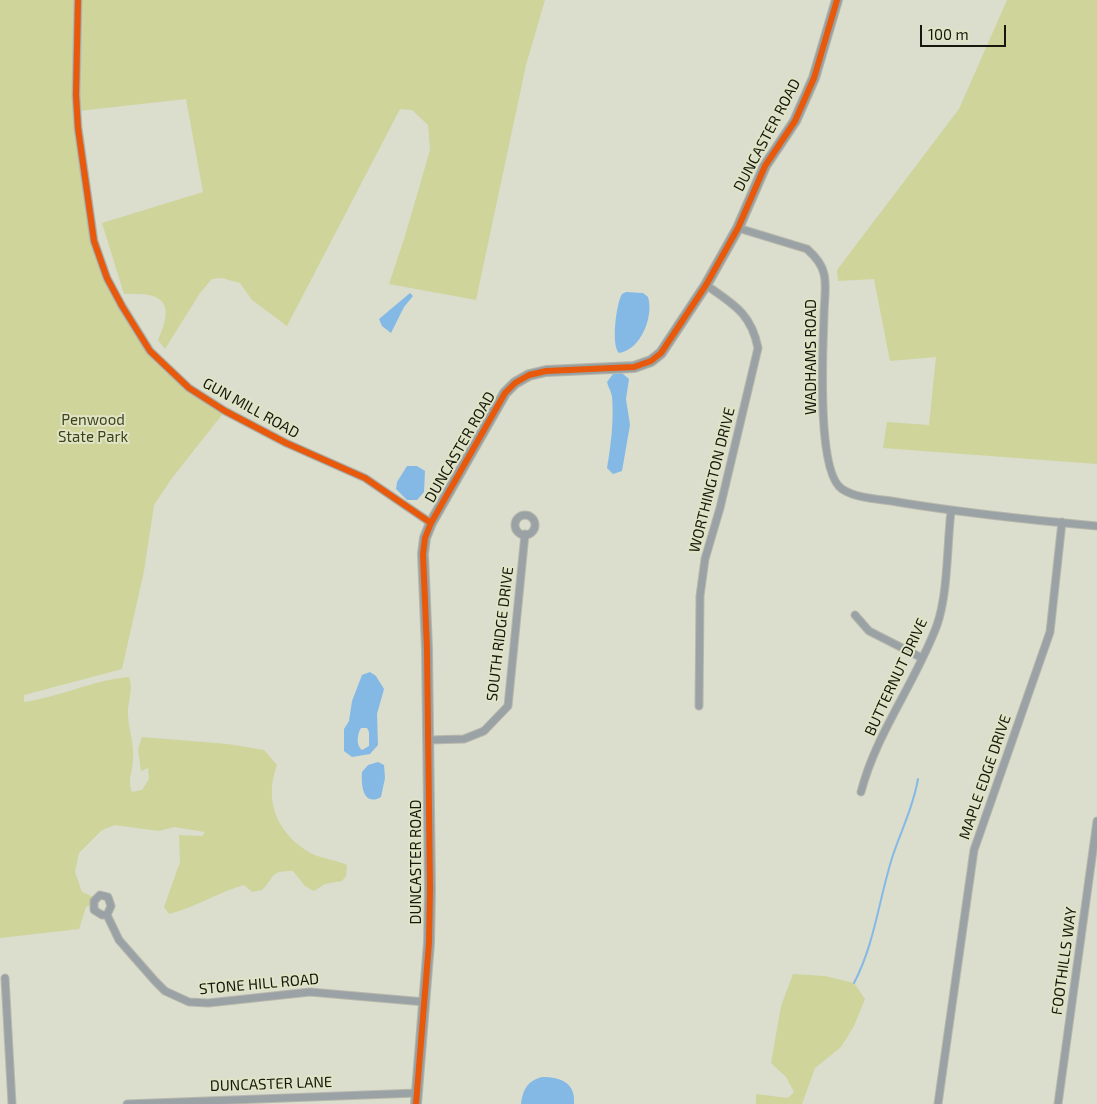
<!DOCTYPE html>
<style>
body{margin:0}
#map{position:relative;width:1097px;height:1104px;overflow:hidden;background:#dbddcd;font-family:"Exo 2",sans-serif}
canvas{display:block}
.scale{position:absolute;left:920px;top:25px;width:86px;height:22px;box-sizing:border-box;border:2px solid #17180d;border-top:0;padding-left:6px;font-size:15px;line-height:18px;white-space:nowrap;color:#17180d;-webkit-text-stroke:4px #e0e4c6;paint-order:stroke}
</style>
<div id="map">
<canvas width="1097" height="1104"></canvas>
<div class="scale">100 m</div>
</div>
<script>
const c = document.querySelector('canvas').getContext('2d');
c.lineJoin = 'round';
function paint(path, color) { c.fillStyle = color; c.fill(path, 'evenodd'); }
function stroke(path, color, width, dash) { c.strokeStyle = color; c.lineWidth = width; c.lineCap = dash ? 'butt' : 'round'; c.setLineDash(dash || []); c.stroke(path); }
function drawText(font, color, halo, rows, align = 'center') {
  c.font = font + ' "Exo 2",sans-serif'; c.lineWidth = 4; c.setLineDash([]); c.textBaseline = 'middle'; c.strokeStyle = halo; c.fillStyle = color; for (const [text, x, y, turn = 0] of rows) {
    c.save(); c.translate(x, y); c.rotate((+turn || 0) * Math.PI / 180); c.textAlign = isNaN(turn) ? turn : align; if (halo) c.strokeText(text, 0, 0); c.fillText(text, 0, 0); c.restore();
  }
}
const green = new Path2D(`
 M0,0H545L526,65L476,300L389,284L405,236L430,150L428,125L412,110L400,109L287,326L252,300L240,283L222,278L212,279L200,293L165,349L158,340C175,302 164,292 124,294L102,223L203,192L186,99L78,111L94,241L122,306L169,371L225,411L172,478L154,505L144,571L122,669L24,695V702C60,697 93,680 129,677C134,690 127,702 128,716C129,730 134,744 133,758C133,772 127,779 132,792L142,790L149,779L148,768L141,771L138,749L142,737L228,744L264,750L277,765C264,800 276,831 307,851C319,859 334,859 347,865L346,876L342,881L325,884L314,891L305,886L293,871C269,871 276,876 262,890L252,892L244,885C218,892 197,907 169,914L164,907L180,862L179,835L202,836L205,832L174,827L159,831L115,825L102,830L79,853L75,872L82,892L96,898L93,905L86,907L79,929L0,938Z
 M1007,0H1097V464L883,448L887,422L929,425L936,357L890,361L874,279L838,281L837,270L959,109Z
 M793,974L825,976L854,983L865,999L854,1026L841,1047L815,1068L802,1104H756V1094L788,1098L794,1092L786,1077L771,1063L781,1006Z`);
const water = new Path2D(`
 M626,292L643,293L648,297C654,316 641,350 619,353C611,346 616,304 622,294Z
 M410,293L413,296L404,307L391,333L382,326L379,319Z
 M622,373L629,379L626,399L630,425L622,471L613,474L607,468C611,445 614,420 612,396C611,391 608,387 607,382L613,374Z
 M407,466H417L425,471L424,492L417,500H407L396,489L397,482Z
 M370,672L376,676L384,689L377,714L378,745L370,754L352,757L344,751V729L349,721L352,701L362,675ZM361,728H367L369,732V746L362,750C356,746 357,734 361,728Z
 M378,762L384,765L385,778L381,797C363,807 361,785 362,772L368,765Z
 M542,1077C561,1077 576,1083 574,1104H521C523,1090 527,1081 542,1077Z`);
const stream = new Path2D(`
 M854,983C875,943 879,898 893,855C902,828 913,808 918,779`);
const street = new Path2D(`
 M78,0L76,95L78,128L94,241L107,278L122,306L150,351L189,388L225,411L286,443L365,478L431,523
 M738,228L807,249C815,256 822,264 824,274C827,286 824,303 824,316C823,347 816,472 842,489C857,499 880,499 897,502C964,513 1030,520 1097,526
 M515 525a10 10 0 1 1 20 0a10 10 0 1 1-20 0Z
 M855,615L869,631L922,658
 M699,706L700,596L705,559L720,508L758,348C751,313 733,304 706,285
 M428,740L464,739L484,731L508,706L525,534
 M861,792C876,733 916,682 937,625C948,594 947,545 951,511
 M107,915H102L94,910V901L100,895L108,897L111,906L107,915L119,940L155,981L165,991L189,1002L208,1003L310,992L425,1002
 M5,978L12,1104
 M127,1104L417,1093
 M938,1104L974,850L1050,632L1062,522
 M1058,1104L1097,821`);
const secondary = new Path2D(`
 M416,1104L429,943L430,888L427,649L423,554L425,538L431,523L505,393L515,383L529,375L546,371L634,367L651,361L661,353L706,285L738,228L765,166L795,121L814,78L837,0`);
const cycleway = new Path2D(`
 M78,0L76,95L78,128L94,241L107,278L122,306L150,351L189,388L225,411L286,443L365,478L431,523
 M416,1104L429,943L430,888L427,649L423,554L425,538L431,523L505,393L515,383L529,375L546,371L634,367L651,361L661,353L706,285L738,228L765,166L795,121L814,78L837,0`);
const streetNames = [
 ["DUNCASTER ROAD",767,135,-62],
 ["WADHAMS ROAD",811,357,-90],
 ["GUN MILL ROAD",251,408,29],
 ["DUNCASTER ROAD",460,447,-60],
 ["WORTHINGTON DRIVE",712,480,-76],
 ["SOUTH RIDGE DRIVE",500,634,-83],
 ["BUTTERNUT DRIVE",896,677,-65],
 ["MAPLE EDGE DRIVE",985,777,-71],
 ["DUNCASTER ROAD",416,862,-90],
 ["FOOTHILLS WAY",1064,961,-82],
 ["STONE HILL ROAD",259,984,-5],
 ["DUNCASTER LANE",271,1084,-2]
];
const parkNames = [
 ["Penwood",93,420],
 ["State Park",93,437]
];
paint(green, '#cfd49b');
paint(water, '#84b9e6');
stroke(stream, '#84b9e6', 2);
stroke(street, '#b7b8ac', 9);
stroke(secondary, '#b7b8ac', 12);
stroke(street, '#9aa2a5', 7);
stroke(secondary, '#98a1a2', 10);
stroke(cycleway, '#e8590c', 6);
drawText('15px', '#17180d', '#e0e4c6', streetNames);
drawText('15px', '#3e4217', '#e0e4c6', parkNames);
</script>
